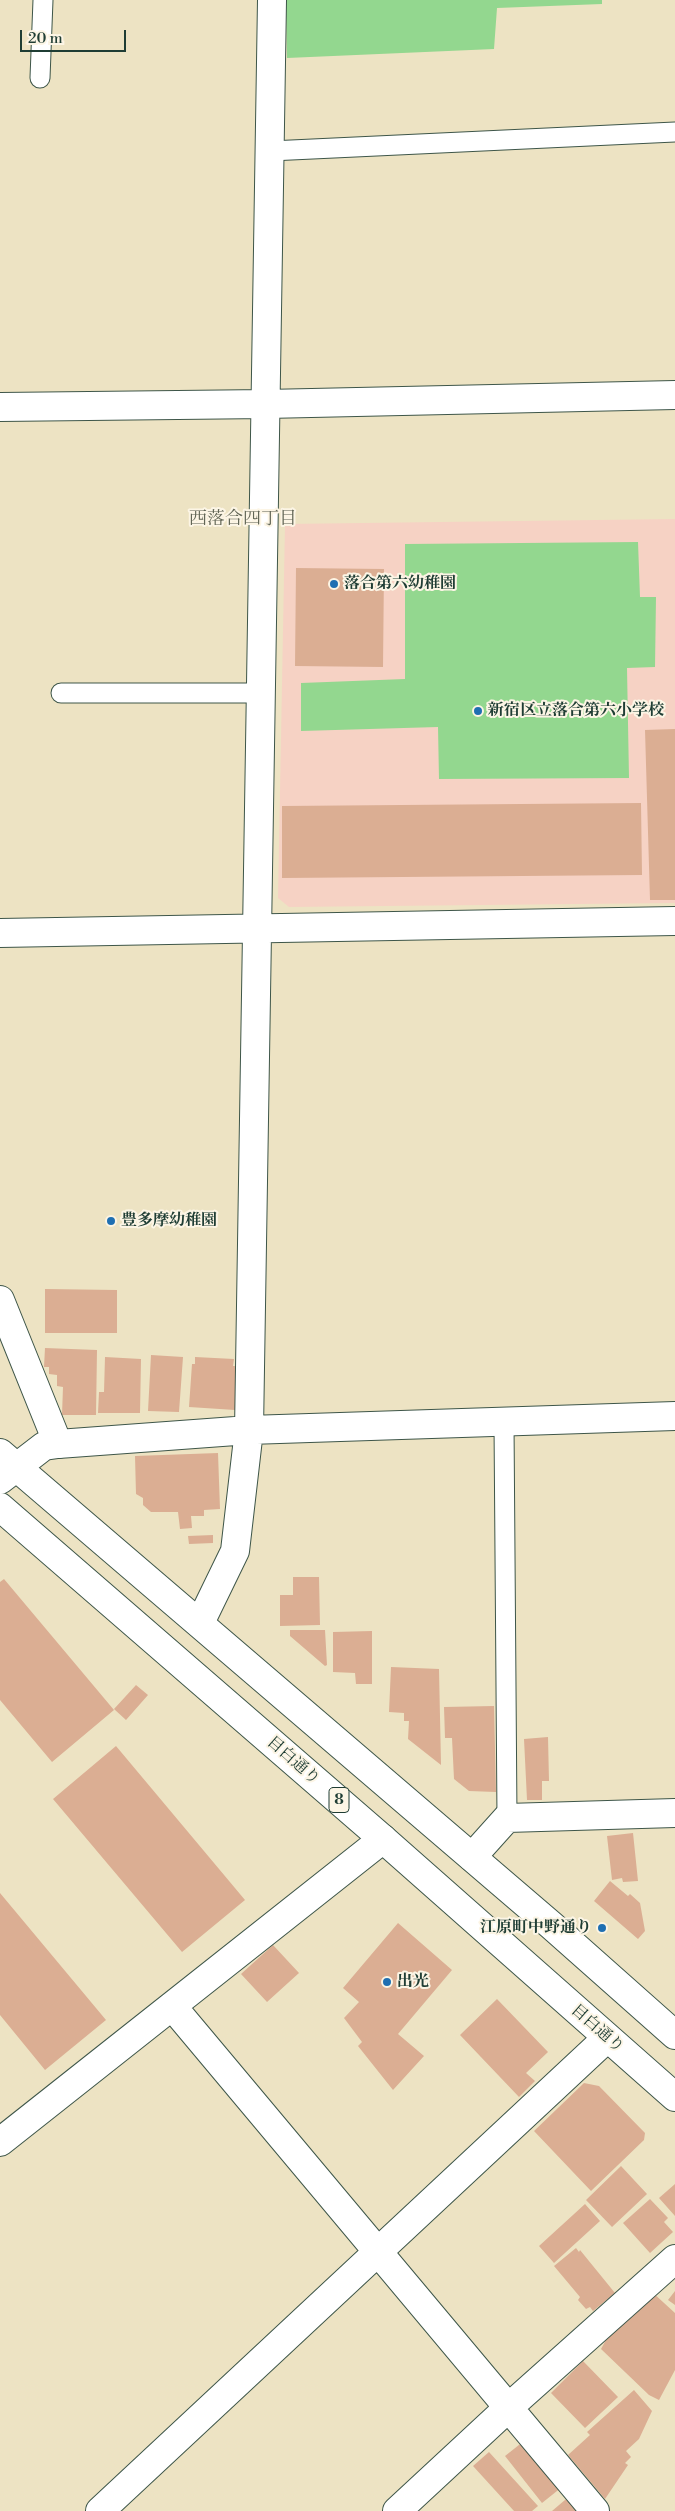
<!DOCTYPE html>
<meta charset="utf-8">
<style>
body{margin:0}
#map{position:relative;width:675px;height:2511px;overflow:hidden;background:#ede3c3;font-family:"Libre Bodoni",serif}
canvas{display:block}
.scale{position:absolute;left:20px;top:30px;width:106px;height:22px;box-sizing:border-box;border:2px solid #1f3d34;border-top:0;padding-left:6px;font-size:15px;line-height:18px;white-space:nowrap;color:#1f3d34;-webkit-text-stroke:4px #fcf5e5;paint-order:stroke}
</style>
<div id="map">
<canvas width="675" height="2511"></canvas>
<div class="scale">20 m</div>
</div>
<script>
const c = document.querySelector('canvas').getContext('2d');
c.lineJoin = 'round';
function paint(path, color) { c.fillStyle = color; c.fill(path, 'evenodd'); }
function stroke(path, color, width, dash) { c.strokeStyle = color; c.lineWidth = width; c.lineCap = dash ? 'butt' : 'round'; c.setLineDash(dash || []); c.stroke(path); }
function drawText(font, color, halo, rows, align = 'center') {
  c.font = font + ' "Libre Bodoni","Noto Serif JP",serif'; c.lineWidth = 4; c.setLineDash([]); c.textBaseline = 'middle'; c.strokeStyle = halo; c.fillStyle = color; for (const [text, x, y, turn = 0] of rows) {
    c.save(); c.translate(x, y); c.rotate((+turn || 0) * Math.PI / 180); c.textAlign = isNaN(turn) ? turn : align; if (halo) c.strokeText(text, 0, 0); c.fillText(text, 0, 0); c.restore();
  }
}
const built = new Path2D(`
 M675,519V903L289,907L278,898L285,524Z`);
const green = new Path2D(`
 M286,0H602V4L497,8L494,49L287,58Z
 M638,542L640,597H656L655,667L627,668L629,778L439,779L438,727L301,731V683L405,679V544Z`);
const building = new Path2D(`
 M296,568L384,569L383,667L295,666Z
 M675,729V900H650L645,730Z
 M641,803L642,875L282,878V806Z
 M45,1289L117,1290V1333H45Z
 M45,1348L97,1350L96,1415H62L63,1387L57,1386V1375L49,1374V1367H44Z
 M151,1355L183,1357L179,1412L148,1411Z
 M105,1357L141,1359L140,1413H98L99,1392H104Z
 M195,1357L234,1359L233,1366H238L235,1410L189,1407L192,1364H195Z
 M218,1453L220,1509L204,1510V1516H191L192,1528L180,1529L178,1512H151L143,1505V1498L136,1494L135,1456Z
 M213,1535V1543L189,1544L188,1536Z
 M293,1577H319L320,1625L280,1626V1595H293Z
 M4,1579L114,1710L52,1762L0,1700V1582Z
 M290,1630H325L327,1665L325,1666L290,1636Z
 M372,1631V1684H356L355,1673L333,1672V1632Z
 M391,1667L439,1669L441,1765L408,1739L409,1721H404V1713L389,1712Z
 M136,1685L148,1695L126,1720L114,1709Z
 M494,1706L496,1792L469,1791L454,1779L452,1738H445L444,1707Z
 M548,1737L549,1781H542V1800H527L524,1739Z
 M116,1746L245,1900L182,1952L53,1799Z
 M633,1833L638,1881L623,1882L622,1878L612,1880L607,1836Z
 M610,1881L628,1896L630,1894L640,1903L645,1931L638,1939L594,1901Z
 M0,1893L106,2020L45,2070L0,2015Z
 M398,1923L452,1970L398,2034L424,2056L393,2090L358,2046L362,2042L344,2018L359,2002L343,1988Z
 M273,1945L299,1973L267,2002L241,1974Z
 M497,1999L548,2052L526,2073L535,2081L519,2097L460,2035Z
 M584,2083L599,2086L645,2133L644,2140L591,2191L534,2131Z
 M621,2166L647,2194L612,2227L586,2200Z
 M675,2184V2216L659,2198Z
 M650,2199L668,2218L664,2222L673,2232L650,2253L623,2223Z
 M585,2204L600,2221L554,2263L539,2246Z
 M576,2248L579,2252L580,2250L615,2293L593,2311L590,2307L586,2309L578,2300L580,2297L554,2266Z
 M675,2291V2305L668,2300Z
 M652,2292L675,2313V2370L659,2400L649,2395L601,2349L612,2329Z
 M583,2361L618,2397L585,2428L551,2393Z
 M634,2390L652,2411L639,2439L626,2451L631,2457L625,2463L628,2465L605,2499L568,2455L590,2435L587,2432Z
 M524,2441L562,2487L542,2503L505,2456Z
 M489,2452L538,2506L532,2511H514L473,2466Z
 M572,2494L586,2511H552Z`);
const service = new Path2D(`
 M40,78L43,0
 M270,151L675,132
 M61,693H262
 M504,1423L507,1818`);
const pedestrian = new Path2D(`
 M0,1300L58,1444`);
const minor = new Path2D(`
 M0,407L266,404L675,395
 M0,933L675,921
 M0,1480L44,1446L58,1444L249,1430L675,1416
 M200,1623L235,1551L249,1430L272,0
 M472,1857L507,1818L675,1813
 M172,2006L595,2511
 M0,2142L383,1839
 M100,2511L607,2038
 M397,2511L508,2408L675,2259`);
const primary = new Path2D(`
 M0,1453L551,1925L675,2035
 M0,1507L383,1839L675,2097`);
const markers = [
 [334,584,5,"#1f6fb2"],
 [478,711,5,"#1f6fb2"],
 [111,1221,5,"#1f6fb2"],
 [602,1928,5,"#1f6fb2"],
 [387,1982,5,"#1f6fb2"]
];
const shields = [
 [339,1800,20]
];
const shieldNames = [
 ["8",339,1800]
];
const poiNames = [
 ["落合第六幼稚園",344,584],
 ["新宿区立落合第六小学校",488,711],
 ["豊多摩幼稚園",121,1221],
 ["江原町中野通り",592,1928,"right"],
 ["出光",397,1982]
];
const streetNames = [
 ["目白通り",293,1761,41],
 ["目白通り",597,2029,41]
];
const neighbourhoodNames = [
 ["西落合四丁目",243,520]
];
paint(built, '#f6d2c4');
paint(green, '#93d78f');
paint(building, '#dbae93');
stroke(service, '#3e5649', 21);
stroke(pedestrian, '#3e5649', 30);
stroke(minor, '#3e5649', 30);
stroke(primary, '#3e5649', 30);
stroke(service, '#fff', 19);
stroke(pedestrian, '#fff', 28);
stroke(minor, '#fff', 28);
stroke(primary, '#fff', 28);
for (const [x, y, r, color] of markers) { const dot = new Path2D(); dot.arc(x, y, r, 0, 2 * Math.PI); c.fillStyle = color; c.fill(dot); stroke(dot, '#fcf5e5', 2); }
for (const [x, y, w] of shields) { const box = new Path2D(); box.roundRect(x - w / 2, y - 12.5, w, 25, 4); c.fillStyle = '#fcf5e5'; c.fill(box); stroke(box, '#1f3d34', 1); }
drawText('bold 15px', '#1f3d34', null, shieldNames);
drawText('bold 16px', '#1f3d34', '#fcf5e5', poiNames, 'left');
drawText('16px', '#1f3d34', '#fcf5e5', streetNames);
drawText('18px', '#616555', '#fcf5e5', neighbourhoodNames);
</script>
